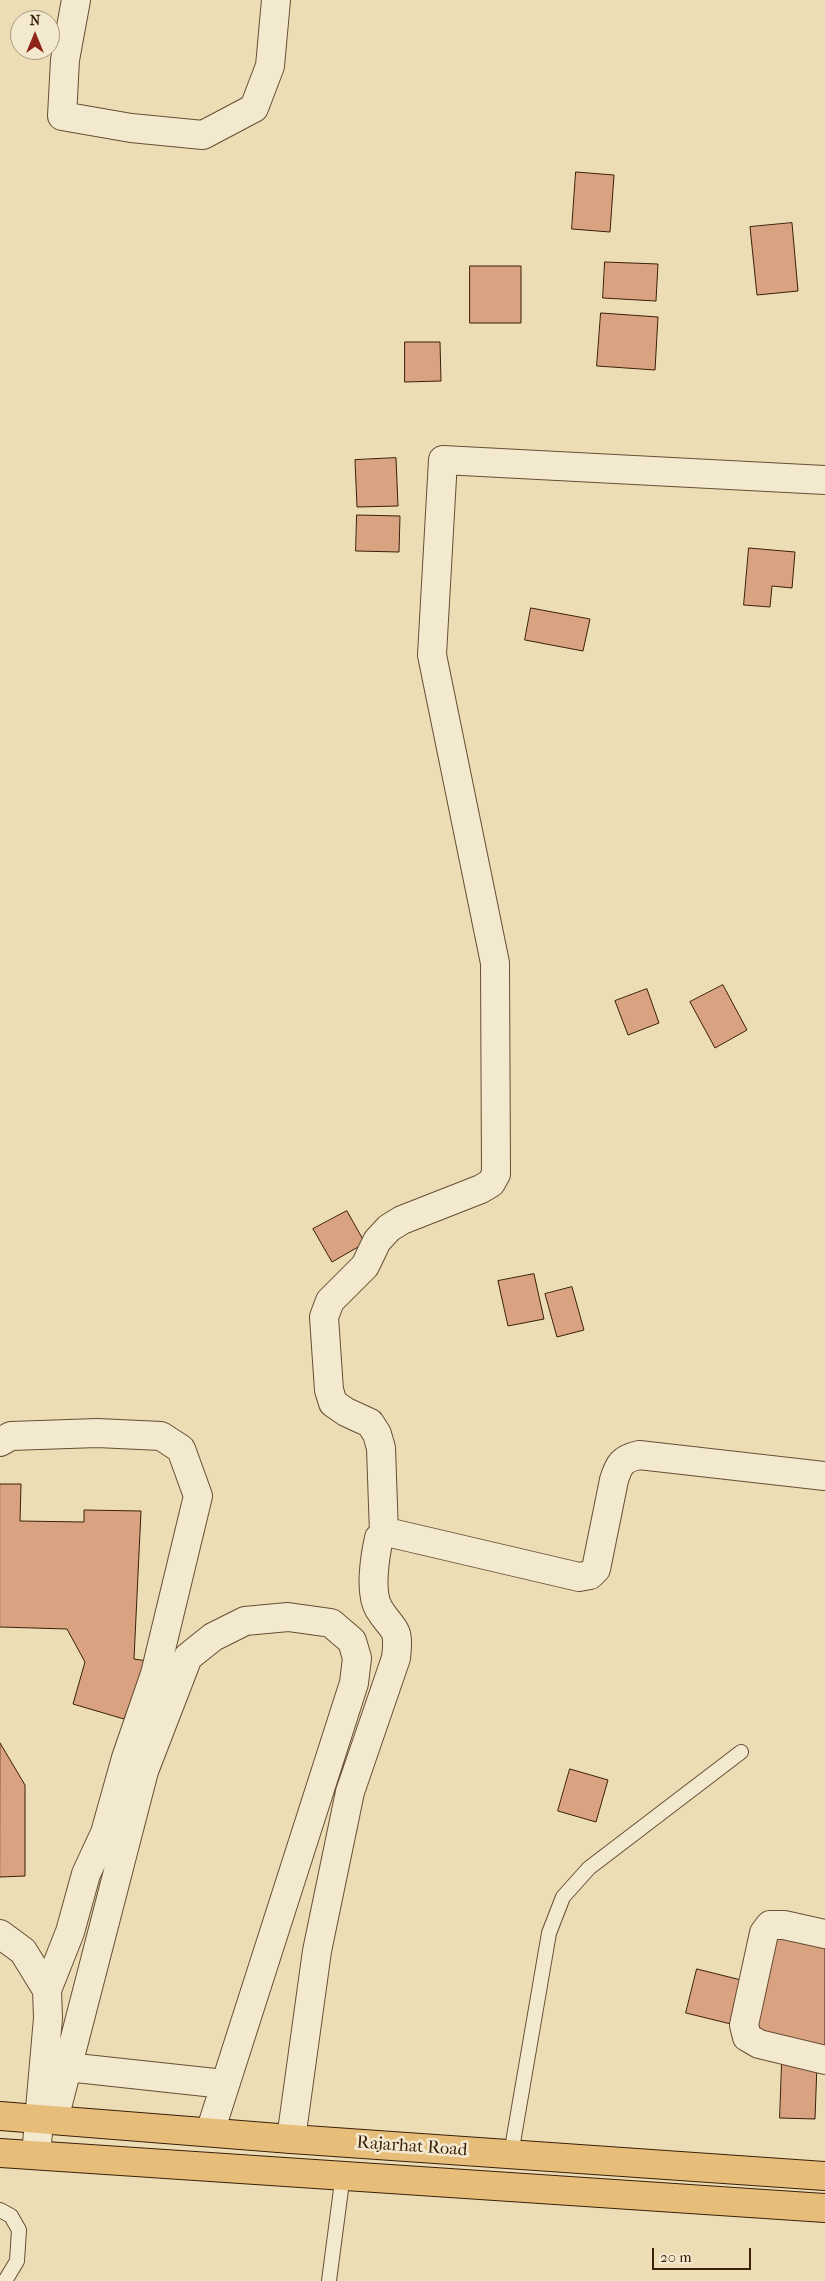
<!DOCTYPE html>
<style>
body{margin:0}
#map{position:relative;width:825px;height:2281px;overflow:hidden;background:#ecddb5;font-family:"IM FELL French Canon",serif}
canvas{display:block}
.north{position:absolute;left:10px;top:10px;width:50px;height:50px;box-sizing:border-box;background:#f3e9cf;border:1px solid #a99880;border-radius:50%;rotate:0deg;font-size:14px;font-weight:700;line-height:20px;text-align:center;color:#3b1f09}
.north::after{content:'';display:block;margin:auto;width:18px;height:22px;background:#8f2418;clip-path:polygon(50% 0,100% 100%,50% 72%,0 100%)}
.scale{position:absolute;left:652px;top:2248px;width:99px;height:22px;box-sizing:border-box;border:2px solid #3b1f09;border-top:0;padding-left:6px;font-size:15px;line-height:18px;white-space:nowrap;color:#3b1f09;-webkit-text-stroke:4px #f3e9cf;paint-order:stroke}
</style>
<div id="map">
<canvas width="825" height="2281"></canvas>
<div class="north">N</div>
<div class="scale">20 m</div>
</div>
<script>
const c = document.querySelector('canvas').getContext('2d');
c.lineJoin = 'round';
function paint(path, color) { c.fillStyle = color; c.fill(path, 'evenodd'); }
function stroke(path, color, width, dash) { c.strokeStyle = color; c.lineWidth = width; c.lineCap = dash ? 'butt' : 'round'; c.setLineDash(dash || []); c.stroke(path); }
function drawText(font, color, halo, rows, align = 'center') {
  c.font = font + ' "IM FELL French Canon",serif'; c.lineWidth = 5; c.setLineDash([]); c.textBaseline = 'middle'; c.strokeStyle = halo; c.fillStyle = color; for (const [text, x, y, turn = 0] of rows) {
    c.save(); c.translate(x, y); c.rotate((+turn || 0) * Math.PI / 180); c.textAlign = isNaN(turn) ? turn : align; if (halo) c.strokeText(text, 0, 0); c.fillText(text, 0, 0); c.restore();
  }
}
const building = new Path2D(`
 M576,172L614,175L610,232L572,229Z
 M792,223L798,291L757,295L750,227Z
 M605,262L658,264L656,301L603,298Z
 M470,266H521V323H470Z
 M601,313L658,317L655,370L597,366Z
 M405,342H440L441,381L405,382Z
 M396,458L398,506L357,507L355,460Z
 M357,515L400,516L399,552L356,551Z
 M749,548L795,552L792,588L772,586L770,607L744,605Z
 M531,608L590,619L583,651L525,640Z
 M723,985L747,1030L715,1048L690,1002Z
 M647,989L659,1023L628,1035L615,1001Z
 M347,1211L365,1243L332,1262L313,1229Z
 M534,1274L544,1319L508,1326L498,1281Z
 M572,1287L584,1330L557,1337L545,1294Z
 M0,1484H21L20,1521L84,1522V1510L141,1511L134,1659L147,1661L124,1719L73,1704L85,1662L67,1629L0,1627Z
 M0,1743L25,1785V1876L0,1877Z
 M570,1769L608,1780L596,1822L558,1811Z
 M774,1931L825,1943V2049L751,2033Z
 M697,1969L749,1982L739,2026L686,2013Z
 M782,2062L817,2064L815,2119L780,2118Z`);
const lane = new Path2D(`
 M511,2154L549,1933L563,1897L589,1868L741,1752
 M0,2210L11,2216L19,2230L17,2261L5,2281
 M329,2281L343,2174`);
const street = new Path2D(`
 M76,0L65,60L62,116L131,128L203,135L254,108L270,66L276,0
 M0,1442L11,1436L97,1433L161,1436L181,1449L198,1496L155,1674L126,1758L105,1833L86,1874L70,1932L47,1990
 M384,1534L381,1448L377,1434L370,1423L346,1412L333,1403L329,1390L324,1317L330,1301L365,1266L377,1241L389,1228L402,1220L481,1189L491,1183L496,1174L495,963L432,655L443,460L825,480
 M0,1934L23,1951L47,1990L48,2018L36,2155
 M825,1934L784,1925H770L764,1933L744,2025L747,2037L759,2044L825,2060
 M67,2067L224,2084
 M54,2119L144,1771L188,1657L213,1637L245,1621L288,1617L331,1623L352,1641L357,1658L354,1683L210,2132
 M291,2139L317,1951L350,1792L396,1658C400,1625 393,1632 379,1609C369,1593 375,1556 379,1538L384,1534L391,1533L579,1577L590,1575L596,1569L614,1480C619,1464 622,1459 639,1455L825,1476`);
const primary = new Path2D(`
 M0,2116L291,2139L825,2176
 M0,2153L825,2208`);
const streetNames = [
 ["Rajarhat Road",412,2147,4]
];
paint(building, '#d9a281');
stroke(building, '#3b1f09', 1);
stroke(lane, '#674e34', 16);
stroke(street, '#674e34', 30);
stroke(primary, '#3b1f09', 30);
stroke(lane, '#f3e9cf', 14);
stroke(street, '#f3e9cf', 28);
stroke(primary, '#e6be7a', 28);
drawText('18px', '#3b1f09', '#f3e9cf', streetNames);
</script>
